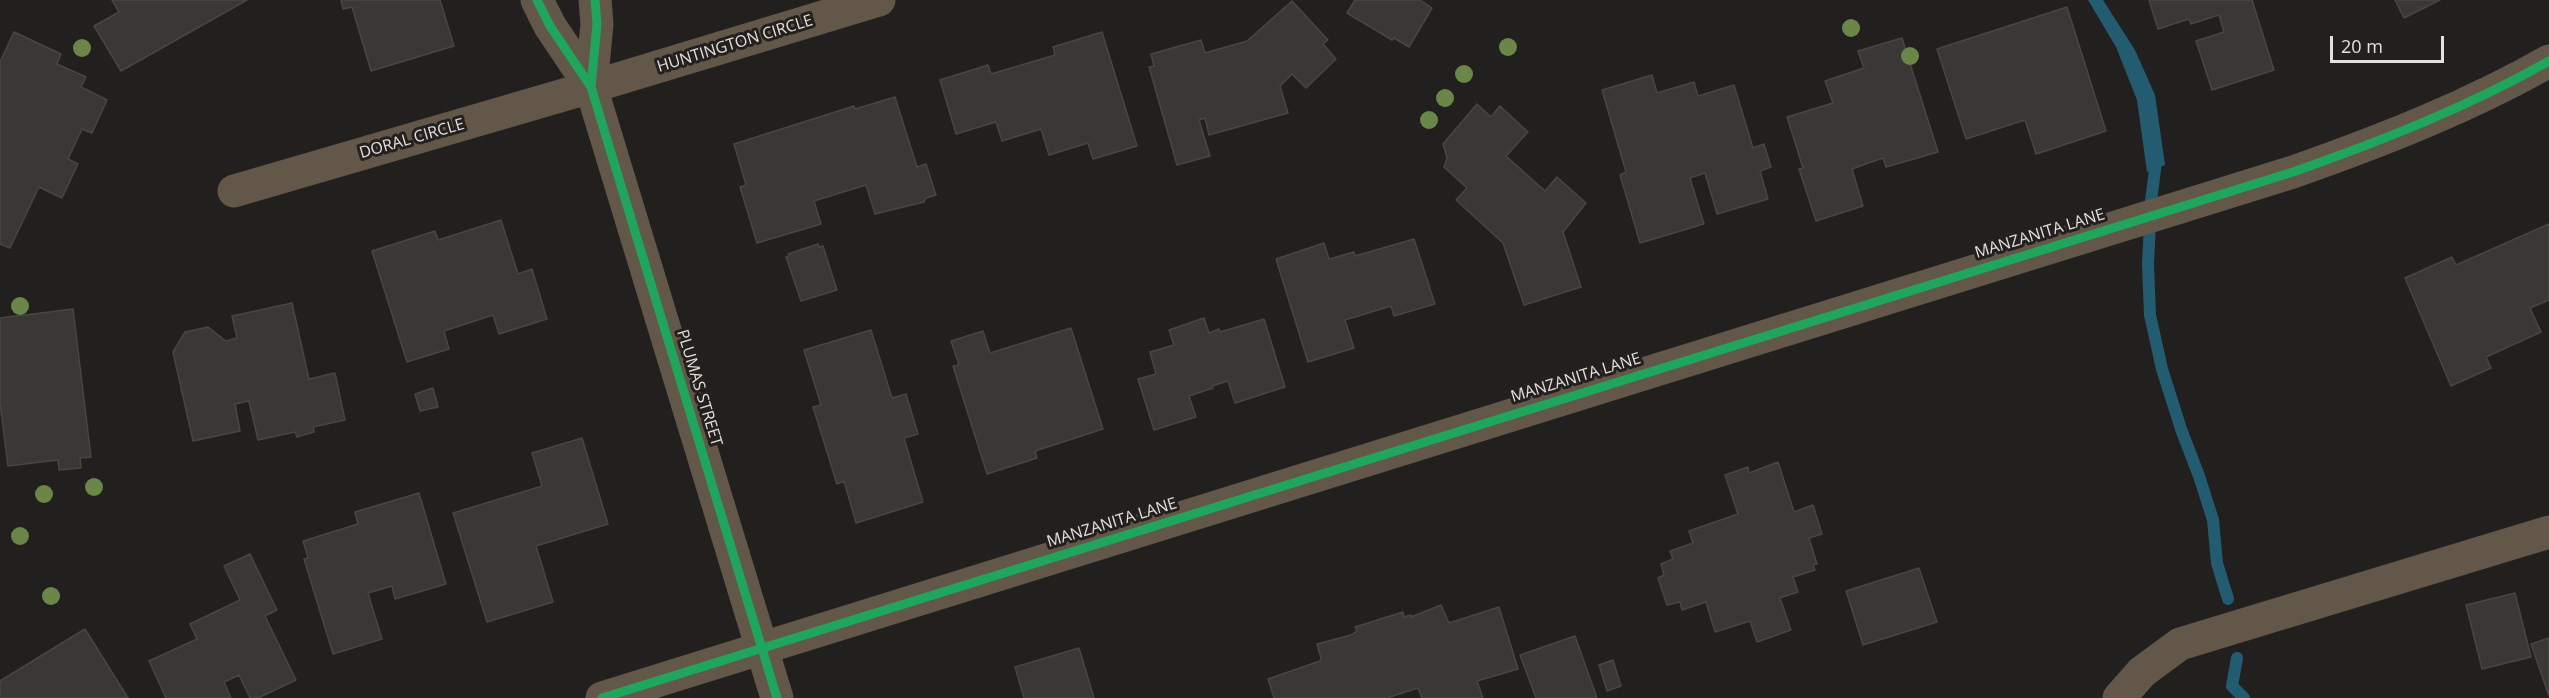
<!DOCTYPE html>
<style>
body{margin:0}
#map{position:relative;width:2549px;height:698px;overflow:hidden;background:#22201e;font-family:"Open Sans",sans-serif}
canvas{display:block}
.scale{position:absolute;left:2330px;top:36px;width:114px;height:27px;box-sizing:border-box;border:3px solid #e3e0df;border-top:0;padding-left:8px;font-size:18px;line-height:21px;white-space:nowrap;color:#e3e0df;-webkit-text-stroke:4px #23201d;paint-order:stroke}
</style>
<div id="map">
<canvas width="2549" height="698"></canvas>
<div class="scale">20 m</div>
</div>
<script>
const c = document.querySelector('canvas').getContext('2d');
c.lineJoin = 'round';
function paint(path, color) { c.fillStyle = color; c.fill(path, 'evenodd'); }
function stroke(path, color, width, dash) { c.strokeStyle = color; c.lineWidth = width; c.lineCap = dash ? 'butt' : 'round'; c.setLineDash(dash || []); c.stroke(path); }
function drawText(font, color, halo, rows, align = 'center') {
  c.font = font + ' "Open Sans",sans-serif'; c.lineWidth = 6; c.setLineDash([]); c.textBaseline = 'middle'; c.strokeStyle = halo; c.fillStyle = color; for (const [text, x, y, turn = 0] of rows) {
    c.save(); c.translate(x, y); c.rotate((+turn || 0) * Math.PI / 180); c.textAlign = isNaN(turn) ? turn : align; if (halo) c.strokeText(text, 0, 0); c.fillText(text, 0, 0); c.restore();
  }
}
const water = new Path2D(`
 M2088,0H2103L2135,50L2155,95L2165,165L2147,172L2137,100L2116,47Z`);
const stream = new Path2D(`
 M2155,154L2156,162L2151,201L2148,264L2150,315L2162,369L2181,429L2199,476L2213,520L2217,563L2228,599
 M2237,658L2232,686L2244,698`);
const building = new Path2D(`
 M112,0H247L121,71L94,26L119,12Z
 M341,0H440L454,46L371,71L352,7L343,9Z
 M1355,0H1420L1432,8L1409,47L1394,38L1392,40L1347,13Z
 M2149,0H2252L2274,70L2212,90L2196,41L2224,32L2219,15L2191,24L2189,19L2158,29Z
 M2395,0H2440L2404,18Z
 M1292,1L1328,40L1323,44L1336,59L1306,88L1292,74L1280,86L1288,113L1209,135L1205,118L1199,120L1210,156L1177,165L1149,67L1154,66L1151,54L1201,40L1205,53L1247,41Z
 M2067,7L2106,131L2036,154L2025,120L1966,139L1937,49Z
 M14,32L61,54L57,64L86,77L81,87L107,100L92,133L82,129L68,159L78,164L62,198L39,187L10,248L0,244V62Z
 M1102,32L1137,146L1093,159L1088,143L1049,155L1041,129L1002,141L996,122L956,134L940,80L988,65L991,74L1055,55L1053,47Z
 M1902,38L1938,152L1886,167L1883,158L1852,169L1863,206L1816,221L1799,169L1803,168L1787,117L1833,103L1825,81L1864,68L1858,51Z
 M1652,75L1657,93L1694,82L1698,96L1734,85L1753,148L1764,144L1771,167L1760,171L1768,199L1717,214L1705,173L1690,178L1704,224L1640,243L1620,175L1626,172L1602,90Z
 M895,97L917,167L926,164L936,195L926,198L924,202L875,214L866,185L814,201L821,224L757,243L740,187L746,185L734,144L854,106L855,109Z
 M1477,104L1491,117L1500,106L1528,132L1506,156L1545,191L1557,177L1586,203L1563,232L1581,287L1524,305L1503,243L1456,200L1467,188L1444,167L1447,158L1443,144Z
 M501,220L518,274L532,269L547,319L499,334L493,315L444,331L449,349L407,362L372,251L435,231L438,240Z
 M2549,224V300L2530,308L2541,332L2486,357L2491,368L2451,386L2405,278L2452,257L2456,265Z
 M1414,239L1435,304L1394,316L1391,306L1345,320L1354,348L1308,362L1276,259L1324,243L1329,259L1354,252L1355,256Z
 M818,244L819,247L823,246L837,290L801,301L786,257L789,256L788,254Z
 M292,303L309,379L335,373L345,420L313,427L314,432L297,437L295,432L258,440L249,401L235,404L240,431L193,441L173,352L185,332L208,327L226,341L237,338L232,316Z
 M73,309L91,457L80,458L81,468L59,470L58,460L8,466L0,403V318Z
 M1204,318L1209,333L1219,329L1220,332L1264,319L1285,387L1235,403L1228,381L1212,386L1213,388L1189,396L1196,417L1154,430L1138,379L1156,374L1150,352L1174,345L1169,330Z
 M1071,328L1103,429L1035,451L1037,458L987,474L953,366L959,365L951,341L983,331L990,353Z
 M871,330L892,398L906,394L918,434L904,438L923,502L856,523L844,481L837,484L813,407L821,405L804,350Z
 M433,388L438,407L420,411L415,394Z
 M582,438L608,524L536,546L553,602L487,622L453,513L542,486L532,453Z
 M1778,462L1794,512L1813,505L1822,534L1809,538L1817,564L1813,565L1815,570L1793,577L1798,592L1780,598L1791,630L1757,642L1750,621L1715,632L1706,602L1682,610L1680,602L1667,605L1658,578L1664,575L1661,564L1673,559L1670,551L1693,543L1689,531L1738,514L1725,475L1748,467L1749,473Z
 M419,493L446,584L395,599L392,586L368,593L382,639L333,654L304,559L308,558L303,541L358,524L355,512Z
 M250,554L277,610L265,616L296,680L258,698H250L239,675L224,682L231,698H166L149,661L197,639L190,624L240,600L224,566Z
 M1919,568L1937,622L1863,645L1846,591Z
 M2515,593L2531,657L2482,669L2466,605Z
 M1441,605L1449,623L1499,607L1518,669L1477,681L1483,698H1422L1418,688L1387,698H1274L1268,679L1320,661L1321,658L1317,644L1351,635L1357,631L1355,627L1403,612L1404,617L1411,615V617Z
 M85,629L128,698H0V681Z
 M1575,636L1597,698H1536L1520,655Z
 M2549,638V696L2531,644Z
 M1079,648L1094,698H1024L1015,667Z
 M1613,660L1621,686L1607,691L1599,665Z`);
const minor = new Path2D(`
 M537,0L550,26L591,87L777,698
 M591,87L597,24L595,0
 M234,191L591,87L879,0
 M602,698L2293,172C2381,141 2468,107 2549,61
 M2119,698L2142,672L2180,644L2549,532`);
const cycleway = new Path2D(`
 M537,0L550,26L591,87L777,698
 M591,87L597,24L595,0
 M602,698L2293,172C2381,141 2468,107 2549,61`);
const trees = [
 [1851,28],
 [1508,47],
 [82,48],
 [1910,56],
 [1464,74],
 [1445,98],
 [1429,120],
 [20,306],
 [94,487],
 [44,494],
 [20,536],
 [51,596]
];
const streetNames = [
 ["HUNTINGTON CIRCLE",735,44,-17],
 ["DORAL CIRCLE",412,139,-16],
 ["MANZANITA LANE",2040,234,-17],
 ["MANZANITA LANE",1576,378,-17],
 ["PLUMAS STREET",699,388,73],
 ["MANZANITA LANE",1112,523,-17]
];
paint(water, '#235c70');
stroke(stream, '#235c70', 12);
paint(building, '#3a3836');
stroke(building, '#484645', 1.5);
stroke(minor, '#635749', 33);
stroke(cycleway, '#20a55d', 9);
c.fillStyle = '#6a8648';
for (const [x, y] of trees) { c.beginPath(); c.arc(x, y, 9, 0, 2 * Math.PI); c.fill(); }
drawText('16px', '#e3e0df', '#23201d', streetNames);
</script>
